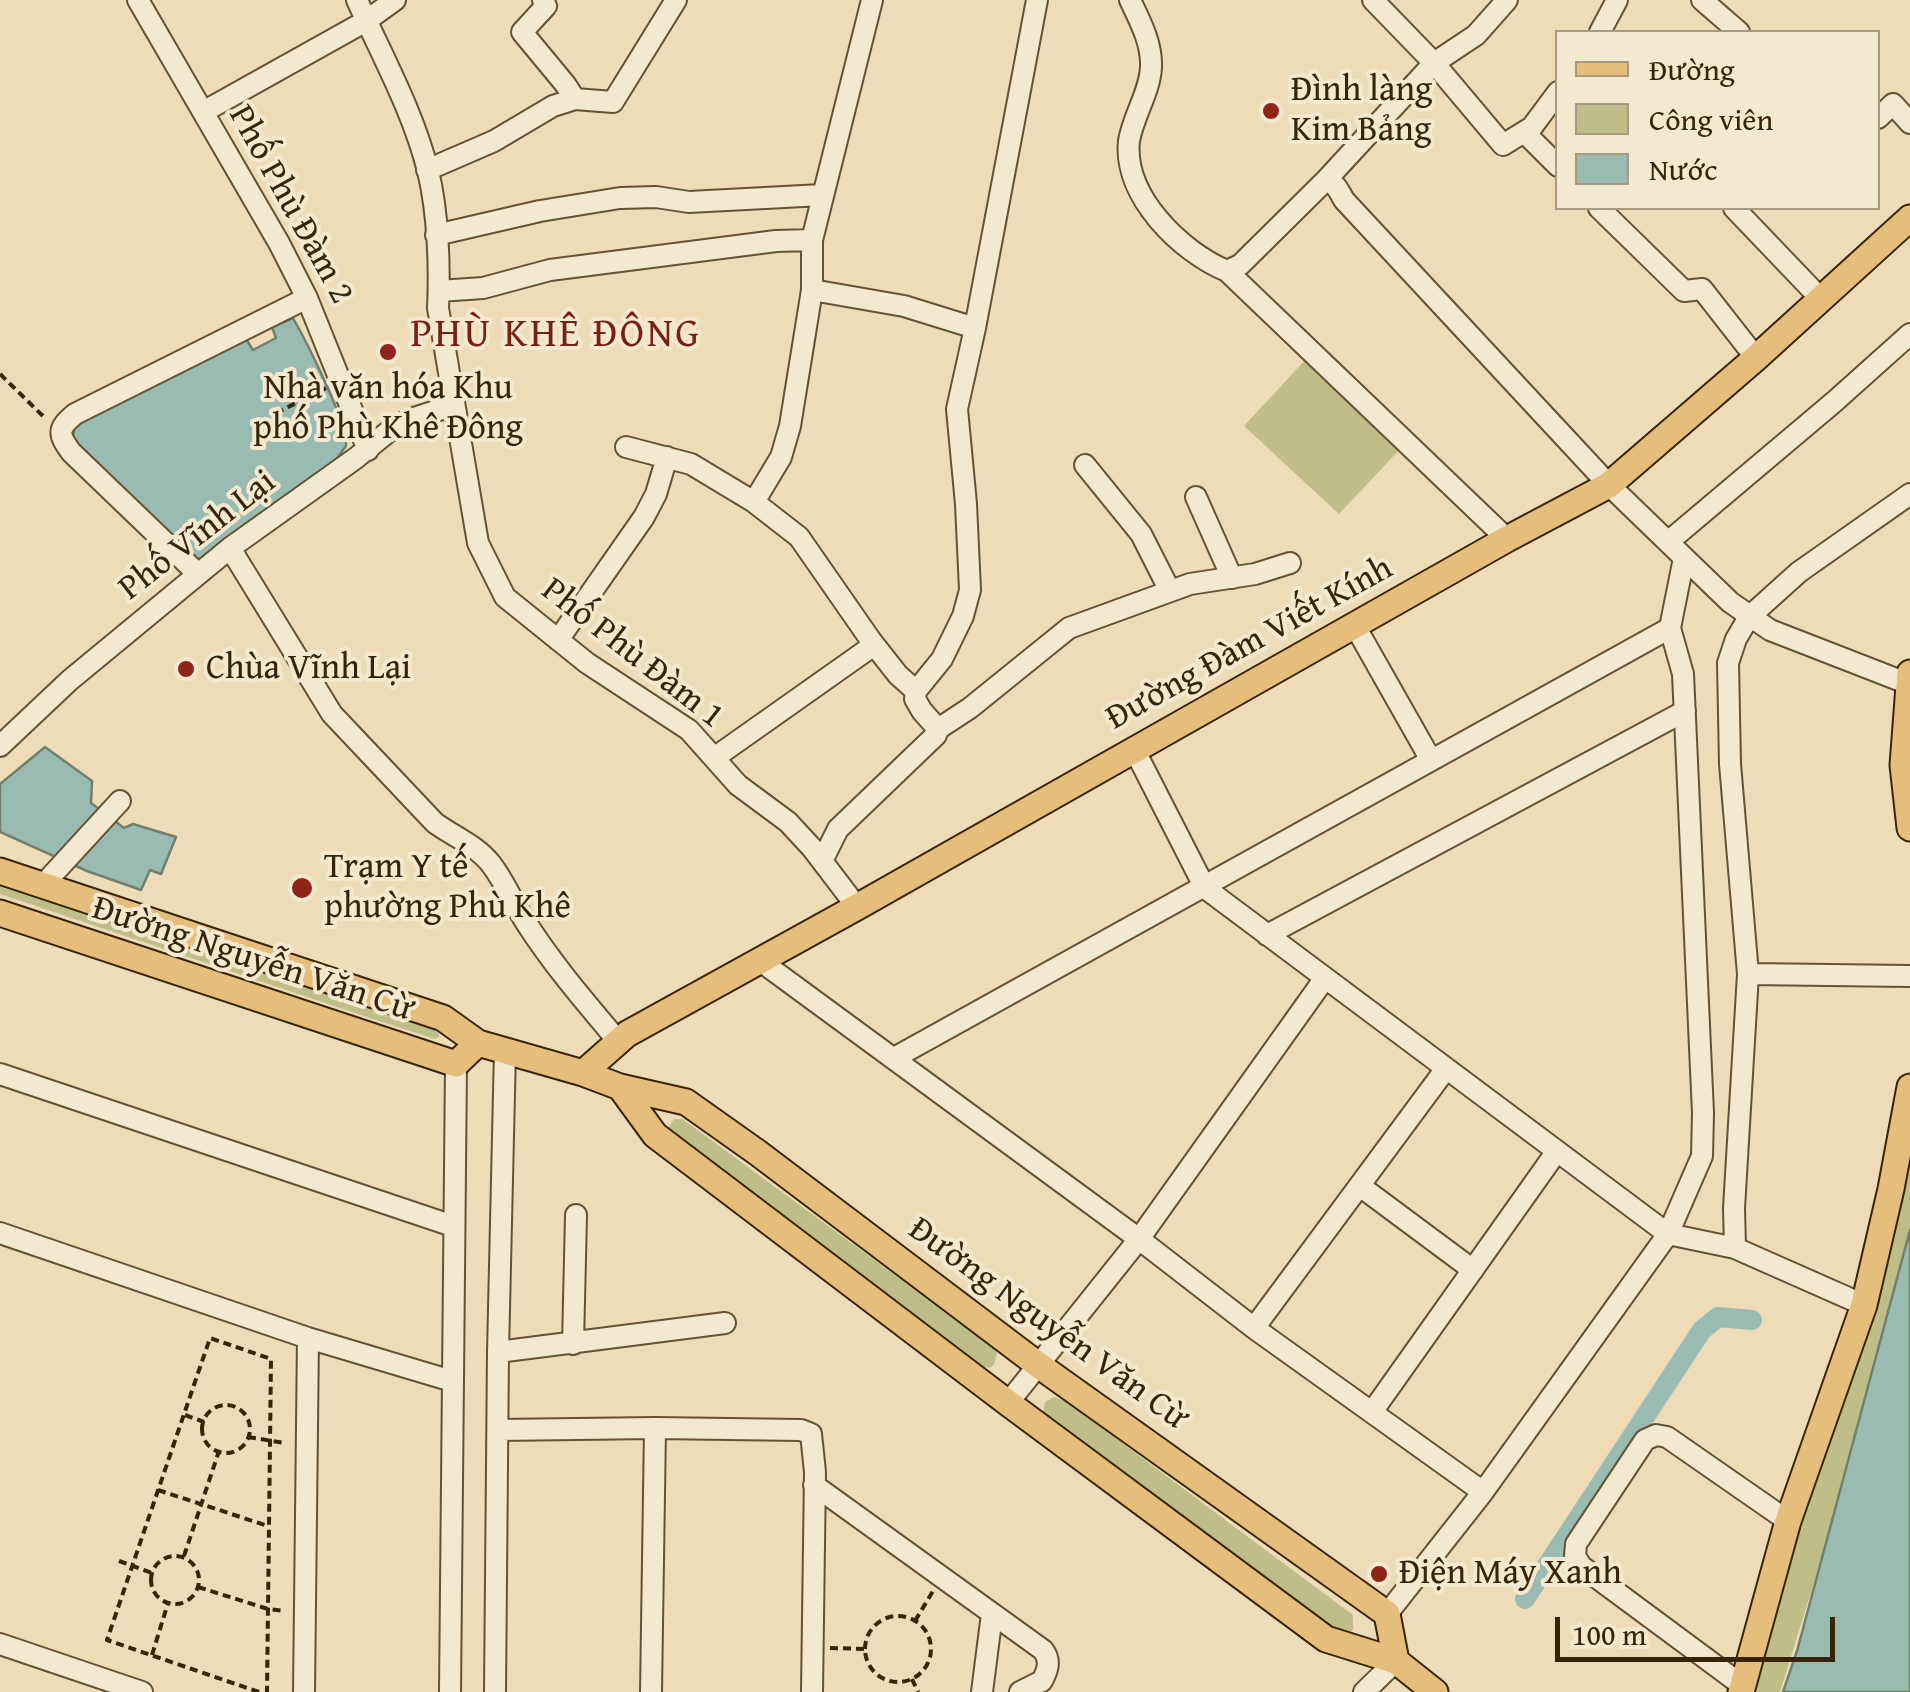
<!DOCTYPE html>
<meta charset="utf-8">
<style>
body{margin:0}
#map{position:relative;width:1910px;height:1692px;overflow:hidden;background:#eddcb7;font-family:"Gentium Book Plus",serif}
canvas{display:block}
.legend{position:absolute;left:1555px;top:30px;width:325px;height:180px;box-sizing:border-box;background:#f3e8d0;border:2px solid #a89a80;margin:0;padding:12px 18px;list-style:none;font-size:30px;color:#382408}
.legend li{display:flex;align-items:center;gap:20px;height:50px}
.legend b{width:50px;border:2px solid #a89a80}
.scale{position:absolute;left:1555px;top:1617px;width:280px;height:45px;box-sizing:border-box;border:5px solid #382408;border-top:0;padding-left:12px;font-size:30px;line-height:35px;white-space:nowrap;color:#382408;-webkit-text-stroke:8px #f3e8d0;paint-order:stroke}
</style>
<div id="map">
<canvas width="1910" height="1692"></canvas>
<ul class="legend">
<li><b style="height:12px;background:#e6be7c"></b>Đường</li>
<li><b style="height:28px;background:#bfbe89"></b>Công viên</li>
<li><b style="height:28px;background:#99bbb1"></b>Nước</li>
</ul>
<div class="scale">100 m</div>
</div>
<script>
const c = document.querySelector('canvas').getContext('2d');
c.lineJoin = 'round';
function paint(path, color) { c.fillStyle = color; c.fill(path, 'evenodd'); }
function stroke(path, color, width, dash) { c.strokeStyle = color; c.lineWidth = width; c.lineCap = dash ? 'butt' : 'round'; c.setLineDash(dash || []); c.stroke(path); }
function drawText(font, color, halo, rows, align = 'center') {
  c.font = font + ' "Gentium Book Plus",serif'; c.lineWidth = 8; c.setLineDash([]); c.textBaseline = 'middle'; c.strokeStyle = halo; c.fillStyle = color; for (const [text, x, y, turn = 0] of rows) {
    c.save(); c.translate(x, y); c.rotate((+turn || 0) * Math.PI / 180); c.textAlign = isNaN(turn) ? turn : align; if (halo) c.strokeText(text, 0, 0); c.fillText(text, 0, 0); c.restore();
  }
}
const green = new Path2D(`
 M1307,358L1402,447L1339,514L1244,426Z
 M0,886L434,1030L439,1033V1037L435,1039L379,1021L0,894Z
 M1910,1087V1230L1825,1547L1780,1692H1741L1864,1305Z
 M674,1119H682L688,1123L993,1347L997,1353L994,1365L989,1368L976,1365L667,1130Z
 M1054,1397L1067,1402L1353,1615V1629L1350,1633L1345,1634L1339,1632L1065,1432L1043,1414L1045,1402Z`);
const water = new Path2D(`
 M293,318C306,341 348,423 346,446L332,465L203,559H192L73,440L74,426L246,339L253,350L276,338L272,327Z
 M45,747L92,781L91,803L124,828L133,824L176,837L161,874L150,870L141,890L87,871L0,832V784Z
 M1910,1230V1692H1783L1797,1651Z`);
const canal = new Path2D(`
 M1525,1599L1702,1330L1718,1317L1752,1320`);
const path = new Path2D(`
 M0,374L46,419
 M276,413L326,388
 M202 1429a24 24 0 1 1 48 0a24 24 0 1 1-48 0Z
 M185,1415L204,1422
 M248,1437L285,1443
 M158,1490L268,1526
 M184,1556L219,1451
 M151 1580a24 24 0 1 1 48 0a24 24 0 1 1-48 0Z
 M119,1561L152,1573
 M198,1587L268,1609L284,1611
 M865 1649a33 33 0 1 1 66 0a33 33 0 1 1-66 0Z
 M915,1621L933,1591
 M830,1648L865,1649
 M152,1655L168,1603
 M912,1679L918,1692
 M259,1692L107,1640L210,1338L271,1359L267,1692`);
const minor = new Path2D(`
 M138,0L279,243L307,298L368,450
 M357,0C382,56 413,111 428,171C438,212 440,266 438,308L478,543L505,597L587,663L689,730L738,785L788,822L812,848L857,907
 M543,0L546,6L522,32L565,84L575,99
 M1130,0C1140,21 1152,43 1151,67C1150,92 1133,116 1129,141C1123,196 1181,252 1227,271L1507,539
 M1373,0L1434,63L1503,145L1532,127L1558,92
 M1702,0L1739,32
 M1600,32L1617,0
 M203,112L366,21L395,0
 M1878,118L1893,104L1910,123
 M1524,132L1558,166
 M427,170L494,141L553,106L575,99L613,102L676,0
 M1327,179L1434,63L1476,35L1507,0
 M1599,208L1684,291L1702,289L1756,358
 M1734,208L1821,299
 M436,235L540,211L620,198L656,197L689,202L822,195
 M1227,271L1240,265L1327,179C1336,184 1339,191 1344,200L1609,485L1730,602L1770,630L1909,684
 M812,290L904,306L975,328
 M439,291L483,288L550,270L776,241L812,240
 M626,447L691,464L754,502L799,537L872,642L898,675L916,691
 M1085,465L1141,534L1170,591
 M1196,497L1232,578
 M754,502L781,457L790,426L812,290V240L872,0
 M1668,542L1834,402L1910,334
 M230,548L332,714L435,823C453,836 476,845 491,864C505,882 514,905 527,924C554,966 586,1003 618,1041
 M198,574L71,452C58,434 57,429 75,414L307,298
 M1355,626L1431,760
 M558,640L644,517L656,494L667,457
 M938,729L970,708L1069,628L1190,584L1255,574L1290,563
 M0,746L70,680L230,548L356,458L388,432L408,420L454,405
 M1134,749L1205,888L1668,1234L1735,1248L1734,1208L1748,974L1730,764L1728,663L1736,639L1749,617L1799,572L1910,494
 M714,758L874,645
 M822,861L838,829L936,735L938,729L922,711L915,699L916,691L942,659L963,616L970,590L966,504L957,409L975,328L1037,0
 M43,885L120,801
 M1267,935L1685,711
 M759,960L1139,1239L1254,1328L1483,1492
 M1748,974L1910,976
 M894,1058C1153,916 1411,770 1670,628
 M0,1074L453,1226
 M1360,1186L1473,1270
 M0,1233L308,1338L452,1381
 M1735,1248L1864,1305
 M1254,1328L1445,1070
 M573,1344L576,1215
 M498,1352L725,1323
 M1008,1403L1139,1239L1325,978
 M1372,1412L1557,1151
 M655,1428L801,1430L811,1434L815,1472L812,1692
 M498,1430L655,1428L651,1692
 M814,1485L1043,1650C1051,1660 1048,1670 1042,1681L1020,1692
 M1387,1614L1483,1492L1668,1234L1702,1156L1703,1113L1683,674L1670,628L1684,558
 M0,1644L142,1692
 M1743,1686L1581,1566L1575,1556L1576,1544L1645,1440L1656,1435L1667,1437L1788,1521
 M304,1692L308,1338
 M450,1692L456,1064
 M495,1692L498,1352L505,1050
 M982,1692L992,1614
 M1364,1692L1396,1661`);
const major = new Path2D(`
 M1910,673L1903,765L1910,828
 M0,871L443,1018L478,1043L583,1073L620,1087L686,1102L758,1153L1037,1364L1387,1614L1396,1661
 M0,913L456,1064L478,1043
 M583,1073L627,1034L857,907L1507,539L1609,485L1756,358L1910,218
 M620,1087L655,1135L1008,1403L1326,1639L1396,1661L1435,1692
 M1741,1692L1788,1521L1864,1305L1891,1189L1910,1087`);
const markers = [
 [1271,111,10,"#8f2418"],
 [388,352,10,"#8f2418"],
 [186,669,10,"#8f2418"],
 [302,888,12,"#8f2418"],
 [1379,1574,10,"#8f2418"]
];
const poiNames = [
 ["Đình làng",1291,91],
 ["Kim Bảng",1291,131],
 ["Nhà văn hóa Khu",388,389,"center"],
 ["phố Phù Khê Đông",388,429,"center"],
 ["Chùa Vĩnh Lại",206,669],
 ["Trạm Y tế",324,868],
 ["phường Phù Khê",324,908],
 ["Điện Máy Xanh",1399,1574]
];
const streetNames = [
 ["Phố Phù Đàm 2",290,205,61],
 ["Phố Vĩnh Lại",198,536,-38],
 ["Đường Đàm Viết Kính",1250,644,-29],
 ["Phố Phù Đàm 1",632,654,38],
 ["Đường Nguyễn Văn Cừ",253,960,18],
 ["Đường Nguyễn Văn Cừ",1048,1325,36]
];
const quarterNames = [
 ["PHÙ KHÊ ĐÔNG",556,336]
];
paint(green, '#bfbe89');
paint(water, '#99bbb1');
stroke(water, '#727f6d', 2.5);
stroke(canal, '#99bbb1', 20);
stroke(minor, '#655234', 24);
stroke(major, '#382408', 29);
stroke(path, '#382408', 4, [8, 5]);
stroke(minor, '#f3e8d0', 20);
stroke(major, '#e6be7c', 25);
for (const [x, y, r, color] of markers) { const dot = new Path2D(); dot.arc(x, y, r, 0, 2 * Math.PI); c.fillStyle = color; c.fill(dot); stroke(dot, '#f3e8d0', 4); }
drawText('35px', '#382408', '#f3e8d0', poiNames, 'left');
drawText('35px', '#382408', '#f3e8d0', streetNames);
c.letterSpacing = '2.5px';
drawText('40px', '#7a1f14', '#f3e8d0', quarterNames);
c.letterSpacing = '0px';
</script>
